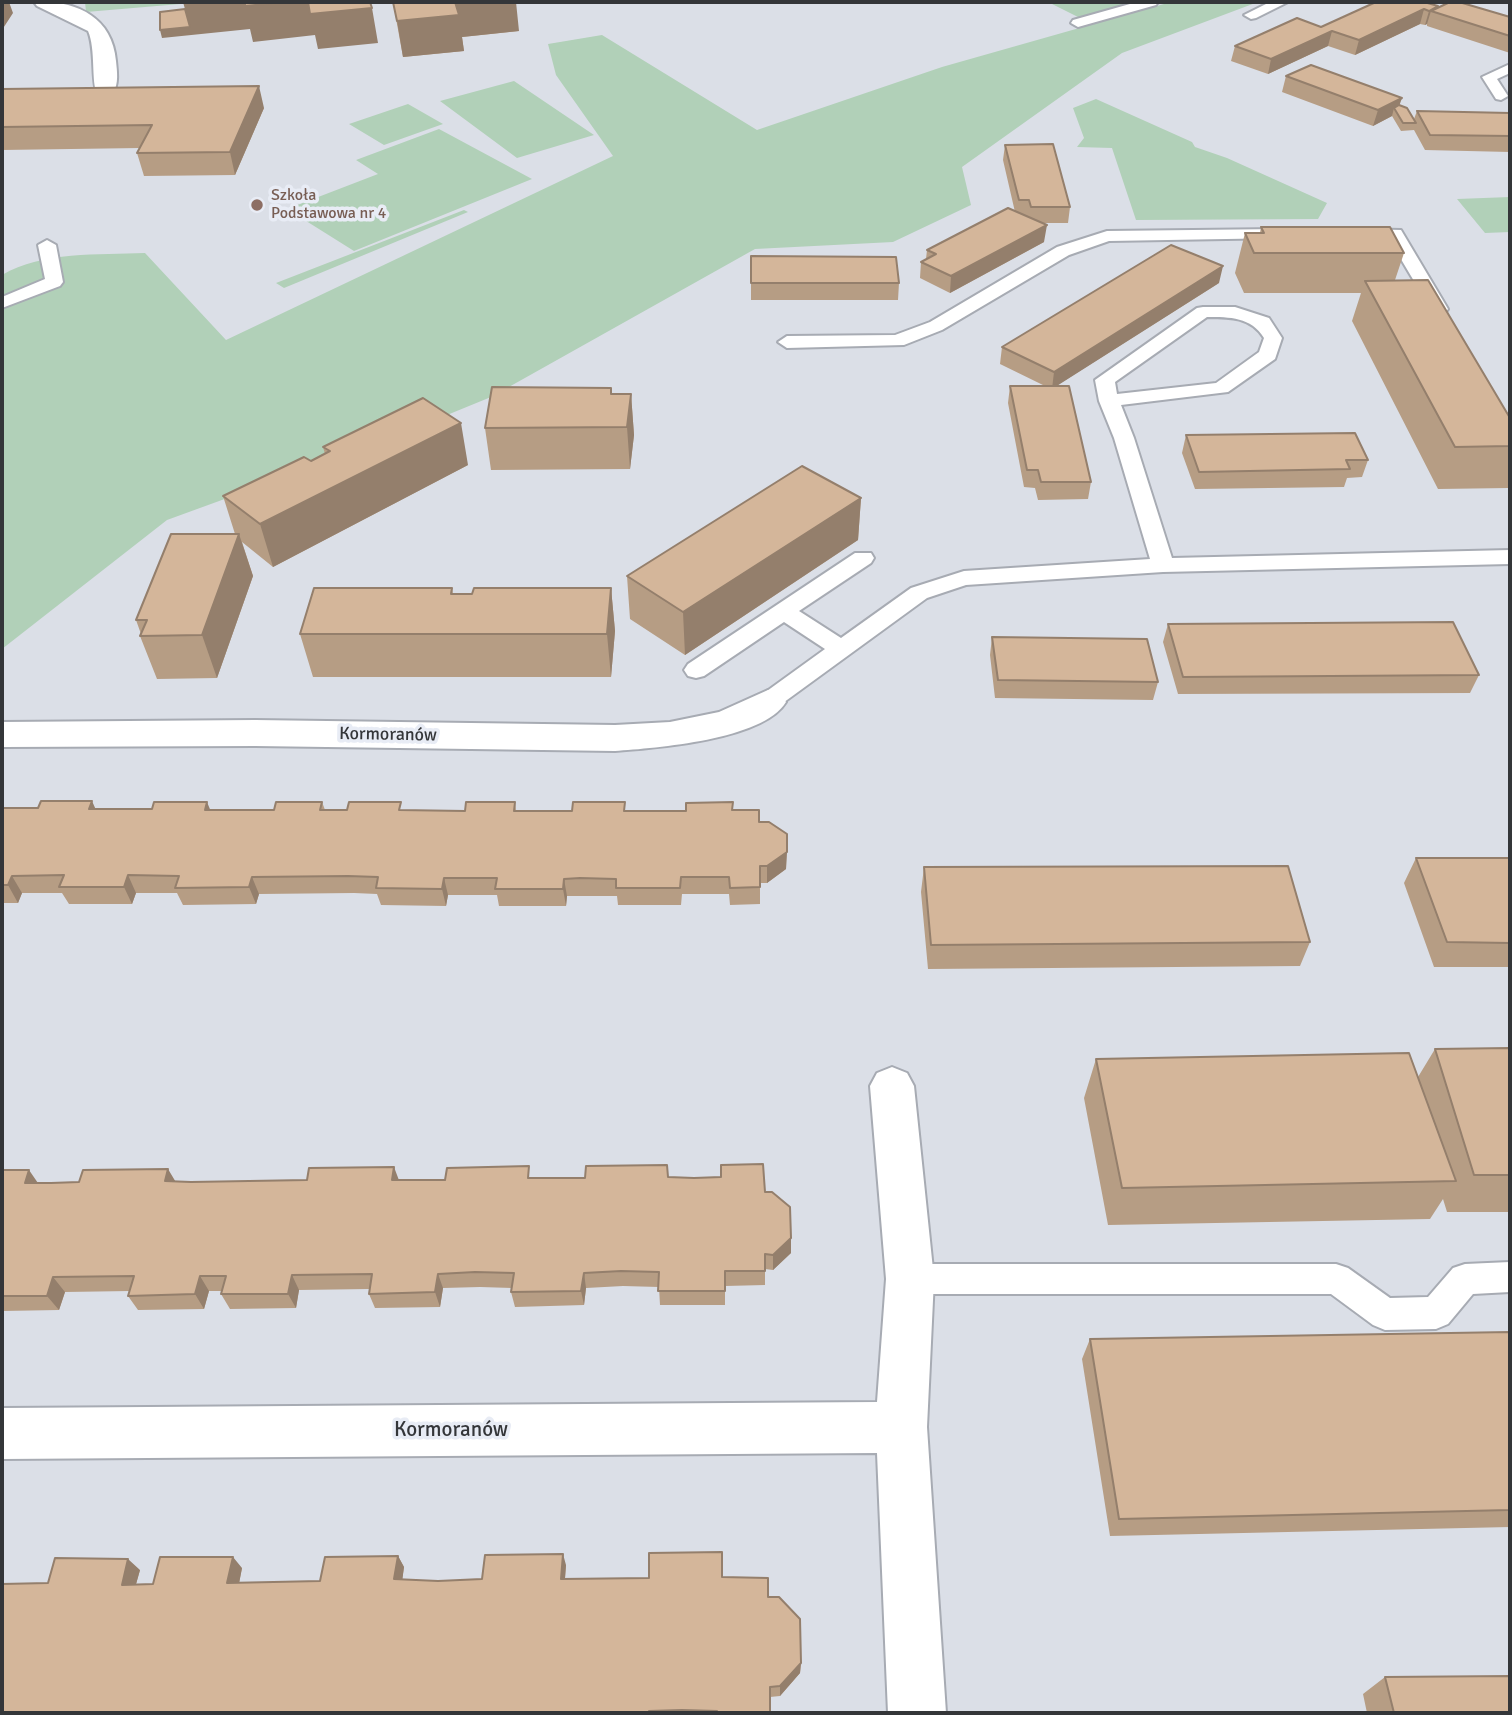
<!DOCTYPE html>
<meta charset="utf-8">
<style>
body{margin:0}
#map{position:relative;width:1512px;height:1715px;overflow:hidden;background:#dbdfe7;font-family:Signika,sans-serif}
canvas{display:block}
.frame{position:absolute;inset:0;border:4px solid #343639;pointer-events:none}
</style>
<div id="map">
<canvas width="1512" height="1715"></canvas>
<div class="frame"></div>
</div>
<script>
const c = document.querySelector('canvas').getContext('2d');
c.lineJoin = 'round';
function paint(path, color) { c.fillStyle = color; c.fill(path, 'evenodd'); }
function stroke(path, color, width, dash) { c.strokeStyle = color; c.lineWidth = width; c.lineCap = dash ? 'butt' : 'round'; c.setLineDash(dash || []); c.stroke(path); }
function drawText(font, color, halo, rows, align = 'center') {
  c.font = font + ' Signika,sans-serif'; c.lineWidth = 7; c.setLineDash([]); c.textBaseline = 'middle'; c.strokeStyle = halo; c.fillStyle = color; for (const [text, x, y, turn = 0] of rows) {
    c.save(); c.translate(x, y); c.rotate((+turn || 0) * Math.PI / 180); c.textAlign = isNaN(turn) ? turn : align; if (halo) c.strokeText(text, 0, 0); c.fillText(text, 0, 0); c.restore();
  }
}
const green = new Path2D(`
 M85,2H204L86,12Z
 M1048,2H1136L1080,18Z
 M1171,2H1258L1122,53L962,167L971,205L893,242L755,249L491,397L381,442L167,520L2,649V275C43,251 98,255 145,253L226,340L613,156L556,75L548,44L602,35L757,130L942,67Z
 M514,81L594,135L517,158L440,101Z
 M1096,99L1192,142L1195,147L1227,158L1327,203L1318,219L1136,220L1112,148L1077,147L1084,138L1073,108Z
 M408,104L443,124L384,145L349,124Z
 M439,129L532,179L354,251L287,209L378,174L356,160Z
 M1510,197V232L1485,233L1457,199Z
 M464,210L468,212L284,288L276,283Z`);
const service = new Path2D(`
 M1137,2H1158L1156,5L1078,27L1071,23L1073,20Z
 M1270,2H1288L1256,18L1251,19L1244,15Z
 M1510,64V73L1497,79L1508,96L1501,100L1496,99L1482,77Z
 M1279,229L1285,230L1287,234L1285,238L1109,241L1069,255L942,330L904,345L787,348L778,342L787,336L895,335L930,322L1057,247L1107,231Z
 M1360,229L1401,230L1448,309L1445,313H1433L1389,239L1354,238L1352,234L1354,230Z
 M47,240L56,245L63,282L60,286L2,308V297L45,279L38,245Z
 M1203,307H1235L1269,318L1282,338L1275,359L1228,392L1121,405L1134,438L1172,558L1510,550V564L1163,572L966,585L927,598L776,708L768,710L760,708L756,702L760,696L825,649L784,622L704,676L696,678L688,676L684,670L688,664L855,553H871L874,558L871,563L799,611L841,638L911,588L964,571L1150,559L1114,438L1099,401L1095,380L1197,308ZM1207,317C1230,317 1251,317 1264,338L1259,352L1216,383L1117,394L1115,382Z
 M1510,1262V1292L1473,1294L1448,1324L1436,1329L1385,1330L1373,1325L1331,1294H910L898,1290L894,1279L898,1268L910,1264H1336L1348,1268L1390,1298L1428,1297L1453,1268L1465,1264Z`);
const minor = new Path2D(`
 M34,2C75,0 112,16 116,61C117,71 119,84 113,93H97C91,83 96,49 88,31L37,6Z
 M768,690L780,693L786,702C763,740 656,748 615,751L255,746L2,747V722L255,720L615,725L670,722L719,712Z
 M892,1067L907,1073L914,1086L934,1279L927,1427L946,1713H888L877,1453L2,1459V1408L877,1402L886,1279L870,1086L877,1073Z`);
const wall = new Path2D(`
 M393,2L519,31L462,37L464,51L403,57Z
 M1438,6L1437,8L1510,17V53L1427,26V24L1425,25L1420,24L1355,55L1328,46L1268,74L1231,61L1235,46Z
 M1286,76L1399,105L1414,119L1417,111L1510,113V152L1425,150L1414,130L1401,131L1392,116L1373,126L1282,92Z
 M2,89L264,108L235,175L144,176L137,153L140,148L2,150Z
 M1005,145L1070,207L1068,223H1042L1044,242L950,293L920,278L921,262L926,259L927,250L1015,212L1003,160Z
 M1261,227L1404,253L1395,280L1510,418V483L1508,488L1438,489L1352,321L1361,293H1244L1235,273L1245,233H1260Z
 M751,256L899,283L898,300H751Z
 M1219,283L1056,386L1091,482L1088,499L1038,500L1035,488L1024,487L1008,403L1010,386H1045L1000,364L1002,347Z
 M612,394H631L634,435L630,469L491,470L485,428Z
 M1186,435L1368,460L1362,477L1347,478L1344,487L1195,489L1182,453Z
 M323,447L468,465L273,567L242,542L253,576L217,678L157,679L140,636L141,634L136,620L235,534L223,496L311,461L325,454Z
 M861,498L858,540L685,655L630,619L627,576Z
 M452,588L453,594L611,588L615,631L611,677H313L300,634Z
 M1168,624L1479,675L1470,693L1178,694L1163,642Z
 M992,637L1158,682L1153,700L995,698L990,655Z
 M322,802L325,810L465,811L515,802L516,811L733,810L787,834L786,869L767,883H760V904L730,905L729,894H682L681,905H618L617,896H567L566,906H499L497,895H448L446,906L381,905L377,894L354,893L259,894L256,904L183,905L177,893H136L132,904H69L62,893H22L18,903H2V808L274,810Z
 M1416,858H1510V967H1434L1404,883Z
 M924,867L1310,942L1300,966L928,969L921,892Z
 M1510,1048V1212H1447L1443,1199L1430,1219L1108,1225L1084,1098L1096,1059L1418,1077L1435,1049Z
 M2,1170L38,1183L668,1177L765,1192L791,1253L773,1270L765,1269V1285L725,1286V1305H660L659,1287L623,1286L586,1288L584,1305L515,1307L511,1292L512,1288L480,1287L443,1288L440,1307L375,1308L369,1294V1289L299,1290L296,1308L230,1309L221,1294L222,1291H209L204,1309L138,1310L128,1296L130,1291L65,1292L59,1310L2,1311Z
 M1510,1332V1527L1110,1536L1082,1359L1090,1339Z
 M398,1556L404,1567L402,1580L438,1581L482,1579L566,1565L565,1579L649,1578L723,1564V1577L768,1597L801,1663L800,1673L780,1696L770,1697V1713H2L48,1583L140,1570L136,1584H153L242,1568L239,1583L320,1581Z
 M1385,1677L1510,1713H1367L1363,1694Z`);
const shadedWall = new Path2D(`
 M2,2H9L13,13L2,30Z
 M183,2H309L372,8L378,43L318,49L315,35L253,42L250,29L162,38L160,30L190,27Z
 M455,2H516L519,31L462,37L464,51L403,57L397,21Z
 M1438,6L1436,13L1431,11L1427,24L1425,25L1429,11Z
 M1424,9L1420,24L1355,55L1359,40Z
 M1332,31L1328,46L1268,74L1271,59Z
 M259,86L264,108L235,175L230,152Z
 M1402,98L1397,112L1394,108L1392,116L1373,126L1378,110Z
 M1047,225L1044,242L950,293L951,276Z
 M1223,266L1219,283L1052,389L1054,372Z
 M631,394L634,435L630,469L627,427Z
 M461,423L468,465L273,567L260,524Z
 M861,498L858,540L685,655L683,612Z
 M239,534L253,576L217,678L202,635Z
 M611,588L615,631L611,677L607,634Z
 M92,801L100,819L89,809Z
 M207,802L214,819L205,810Z
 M787,852L786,869L767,883V866Z
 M128,875L136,893L132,904L124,887Z
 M12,876L22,893L18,903L8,885Z
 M252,877L259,894L256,904L249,887Z
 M444,878L448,895L446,906L442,889Z
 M564,879L567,896L566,906L563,889Z
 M394,1167L400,1183L392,1180Z
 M168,1169L177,1184L165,1181Z
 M29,1170L40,1186L25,1183Z
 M791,1238V1253L773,1270V1255Z
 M584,1273L586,1288L584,1305L581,1291Z
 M438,1274L443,1288L440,1307L435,1292Z
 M292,1275L299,1290L296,1308L288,1294Z
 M200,1276L209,1291L204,1309L195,1294Z
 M53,1277L65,1292L59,1310L47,1296Z
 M563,1554L566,1565L564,1590L561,1579Z
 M398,1556L404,1567L401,1590L394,1579Z
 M233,1557L242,1568L237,1594L227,1583Z
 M128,1559L140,1570L133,1595L122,1585Z
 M801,1663L800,1673L780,1696V1686Z`);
const building = new Path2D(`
 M245,2H286L245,6Z
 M308,2H370L372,8L310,14Z
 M393,2H455L459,15L397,21Z
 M1376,2H1424L1438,6L1429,11L1424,9L1359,40L1332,31L1271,59L1235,46L1297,18L1321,27Z
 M1450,2H1459L1510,17V36L1431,11Z
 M185,9L190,27L160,30V12Z
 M1311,65L1402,98L1378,110L1286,76Z
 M259,86L230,152L137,153L152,125L2,127V89Z
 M1399,105L1407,108L1416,123H1403L1394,108Z
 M1417,111L1510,113V136L1430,135Z
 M1053,144L1070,207H1031L1029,200H1019L1005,145Z
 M1008,208L1047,225L951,276L921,262L936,254L927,250Z
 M1261,227H1390L1404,253H1254L1245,233H1264Z
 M1171,245L1223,266L1054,372L1002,347Z
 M751,256L896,257L899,283H751Z
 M1428,280L1510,418V446L1455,447L1365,281Z
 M1010,386H1069L1091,482H1041L1038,470H1027Z
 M492,387L611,388V394H631L627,427L485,428Z
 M423,398L461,423L260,524L223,496L304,457L311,461L330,451L323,447Z
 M1355,433L1368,460H1346L1350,469L1199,472L1186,435Z
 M802,466L861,498L683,612L627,576Z
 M171,534H239L202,635L140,636L147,620H136Z
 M314,588H452L451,594H472L474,588H611L607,634H300Z
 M1453,622L1479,675L1183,677L1168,624Z
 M992,637L1147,639L1158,682L998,680Z
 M41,801H92L89,809H152L154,802H207L205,810H274L276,802H322L320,810H347L349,802H401L399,810L465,811L466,802H515L514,811H572L573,802H625L624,811H686V803L733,802L732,810H759V822H769L787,834V852L767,866H760V887L730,888L729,877H681L680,888H616V879L580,878L564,879L563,889H495L497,878H444L442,889L376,888L378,877L348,876L252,877L249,887L175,888L179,876L128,875L124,887H59L64,875L12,876L8,885H2V808H38Z
 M1416,858H1510V943L1447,942Z
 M1288,866L1310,942L931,945L924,867Z
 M1510,1048V1175H1474L1435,1049Z
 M1409,1053L1456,1181L1122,1188L1096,1059Z
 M763,1164L765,1192H772L790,1207L791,1238L773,1255L765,1254V1271H725V1291H658L659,1272L621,1271L584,1273L581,1291L511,1292L514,1273L475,1272L438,1274L435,1292L369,1294L372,1274L292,1275L288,1294H221L226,1276H200L195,1294L128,1296L134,1276L53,1277L47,1296H2V1170H29L25,1183H51L79,1182L83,1170L168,1169L165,1181L191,1182L307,1180L309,1168L394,1167L392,1180H445L447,1168L529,1166L528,1178H585L586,1166L667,1165L668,1177L694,1178L721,1177V1165Z
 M1510,1332V1510L1119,1519L1090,1339Z
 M722,1552V1577L768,1578V1597H779L800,1619L801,1663L780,1686L770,1687V1713H717V1711L682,1710L649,1711V1713H546V1712L472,1713H2V1584L48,1583L55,1558L128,1559L122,1585L153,1584L160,1557H233L227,1583L320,1581L325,1557L398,1556L394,1579L438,1581L482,1579L485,1555L563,1554L561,1579L649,1578V1553Z
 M1510,1676V1713H1394L1385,1677Z`);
const markers = [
 [257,205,7,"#8d6e63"]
];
const farEducationnames = [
 ["Szkoła",271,196],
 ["Podstawowa nr 4",271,214]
];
const streetNames = [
 ["Kormoranów",388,735,1]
];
const nearStreetnames = [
 ["Kormoranów",451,1430]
];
paint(green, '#b1d0b8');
stroke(service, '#a7abb3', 4);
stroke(minor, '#a7abb3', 4);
paint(service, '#fff');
paint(minor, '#fff');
paint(wall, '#b69d84');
paint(shadedWall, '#947f6c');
paint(building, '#d4b69a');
stroke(building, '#947f6c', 2);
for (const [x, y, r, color] of markers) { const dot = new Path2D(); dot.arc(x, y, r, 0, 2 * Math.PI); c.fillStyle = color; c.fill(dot); stroke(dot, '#e8ecf5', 2.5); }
drawText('16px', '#785e54', '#e8ecf5', farEducationnames, 'left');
drawText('18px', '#343639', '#e8ecf5', streetNames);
drawText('21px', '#343639', '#e8ecf5', nearStreetnames);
</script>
